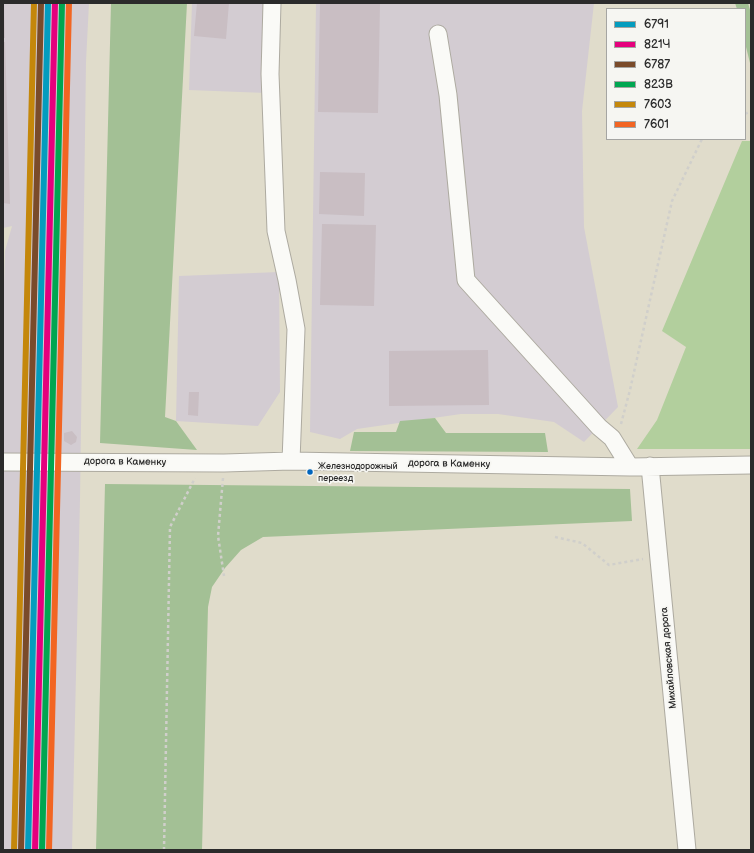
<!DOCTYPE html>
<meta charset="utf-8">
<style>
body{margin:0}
#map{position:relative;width:754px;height:853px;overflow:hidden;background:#e0dccb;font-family:"Balsamiq Sans",sans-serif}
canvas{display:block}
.frame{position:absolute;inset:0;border:4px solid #2b2b2b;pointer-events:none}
.legend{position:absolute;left:606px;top:8px;width:140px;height:132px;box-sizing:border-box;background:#f6f6f2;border:1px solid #a5a5a2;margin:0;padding:5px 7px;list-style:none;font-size:12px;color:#2b2b2b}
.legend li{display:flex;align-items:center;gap:8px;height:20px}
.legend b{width:20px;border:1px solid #a5a5a2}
</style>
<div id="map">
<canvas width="754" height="853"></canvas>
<div class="frame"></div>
<ul class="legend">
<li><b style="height:5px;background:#049cbe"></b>6791</li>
<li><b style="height:5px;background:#e5007d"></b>821Ч</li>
<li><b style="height:5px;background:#7a4b2a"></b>6787</li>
<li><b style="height:5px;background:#00a651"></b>823В</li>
<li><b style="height:5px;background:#c4870b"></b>7603</li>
<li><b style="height:5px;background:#f26522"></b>7601</li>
</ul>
</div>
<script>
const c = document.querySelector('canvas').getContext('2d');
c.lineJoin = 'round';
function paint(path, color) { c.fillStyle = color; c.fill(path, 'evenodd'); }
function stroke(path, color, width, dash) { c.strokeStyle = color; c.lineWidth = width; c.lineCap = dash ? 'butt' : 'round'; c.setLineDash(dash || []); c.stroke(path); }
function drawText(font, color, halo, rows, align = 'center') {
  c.font = font + ' "Balsamiq Sans",sans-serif'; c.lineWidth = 3.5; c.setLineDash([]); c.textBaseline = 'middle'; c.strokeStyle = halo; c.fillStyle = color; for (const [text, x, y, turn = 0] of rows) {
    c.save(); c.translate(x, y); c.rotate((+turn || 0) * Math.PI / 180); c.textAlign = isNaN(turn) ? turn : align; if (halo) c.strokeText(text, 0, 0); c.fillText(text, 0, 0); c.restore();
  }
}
const industrial = new Path2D(`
 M3,3H89L86,62L80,499L72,850H3V318L5,251L12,226L3,228Z
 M192,3H266V93L189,90Z
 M316,3H594L582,111L584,227L618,407L584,442L554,422L498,414H461L357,429L340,439L310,432Z
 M279,272L280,392L258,426L176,421L179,276Z`);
const green = new Path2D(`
 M742,141H751V449H637L657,420L686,347L662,331Z`);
const forest = new Path2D(`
 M111,3H187L165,417L176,421L197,450L100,443Z
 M735,3H748L751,13V62L750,63L745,43V9H737Z
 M435,418L446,433H545L548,452L350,451L354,432H396L400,421Z
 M105,484L630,489L632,521L263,537L241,550L225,568L212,587L208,607L202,850H96Z`);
const building = new Path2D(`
 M3,3H4L5,38H3Z
 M197,3H229L226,39L194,36Z
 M320,3H380L378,113L318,112Z
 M3,42H5L10,204L3,203Z
 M320,172L365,173L364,216L319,214Z
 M322,224L376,225L374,306L320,305Z
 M488,350L489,405L389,406V351Z
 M189,392H199L198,416L188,415Z
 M72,431L77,437L76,442L71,445L64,441V433Z`);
const path = new Path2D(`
 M745,114L751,111
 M621,424L630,390L672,201L702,139
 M58,447L60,333
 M223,478L218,536L224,576
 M555,537L582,543L609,565L643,559
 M164,850L170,527L195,478`);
const minor = new Path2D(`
 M272,3L270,74L276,231L287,280L296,329L291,461
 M438,34L448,95L466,280L599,427L612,438L630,467
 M3,462L224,463L291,461L630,467L751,465
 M650,466L687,850`);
const rail1 = new Path2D(`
 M28,850L48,3`);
const rail2 = new Path2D(`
 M35,850L55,3`);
const rail3 = new Path2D(`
 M21,850L41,3`);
const rail4 = new Path2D(`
 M42,850L62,3`);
const rail5 = new Path2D(`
 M14,850L34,3`);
const rail6 = new Path2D(`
 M49,850L69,3`);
const markers = [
 [310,472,3.5,"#0065bd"]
];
const busNames = [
 ["Железнодорожный",318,467],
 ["переезд",318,479]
];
const streetNames = [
 ["дорога в Каменку",125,462,1],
 ["дорога в Каменку",449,464,1],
 ["Михайловская дорога",669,658,-95]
];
paint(industrial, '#d3ccd2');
paint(green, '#b2cf9d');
paint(forest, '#a3c095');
paint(building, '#c9bec3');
stroke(minor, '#adaaa0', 19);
stroke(path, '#d0cfcb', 2.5, [3, 3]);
stroke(minor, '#fafaf7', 17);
stroke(rail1, '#049cbe', 6);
stroke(rail2, '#e5007d', 6);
stroke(rail3, '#7a4b2a', 6);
stroke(rail4, '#00a651', 6);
stroke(rail5, '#c4870b', 6);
stroke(rail6, '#f26522', 6);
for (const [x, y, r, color] of markers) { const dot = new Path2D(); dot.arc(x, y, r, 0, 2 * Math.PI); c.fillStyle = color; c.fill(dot); stroke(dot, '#f6f6f2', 1.5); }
drawText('9px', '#2b2b2b', '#f6f6f2', busNames, 'left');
drawText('10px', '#2b2b2b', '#f6f6f2', streetNames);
</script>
